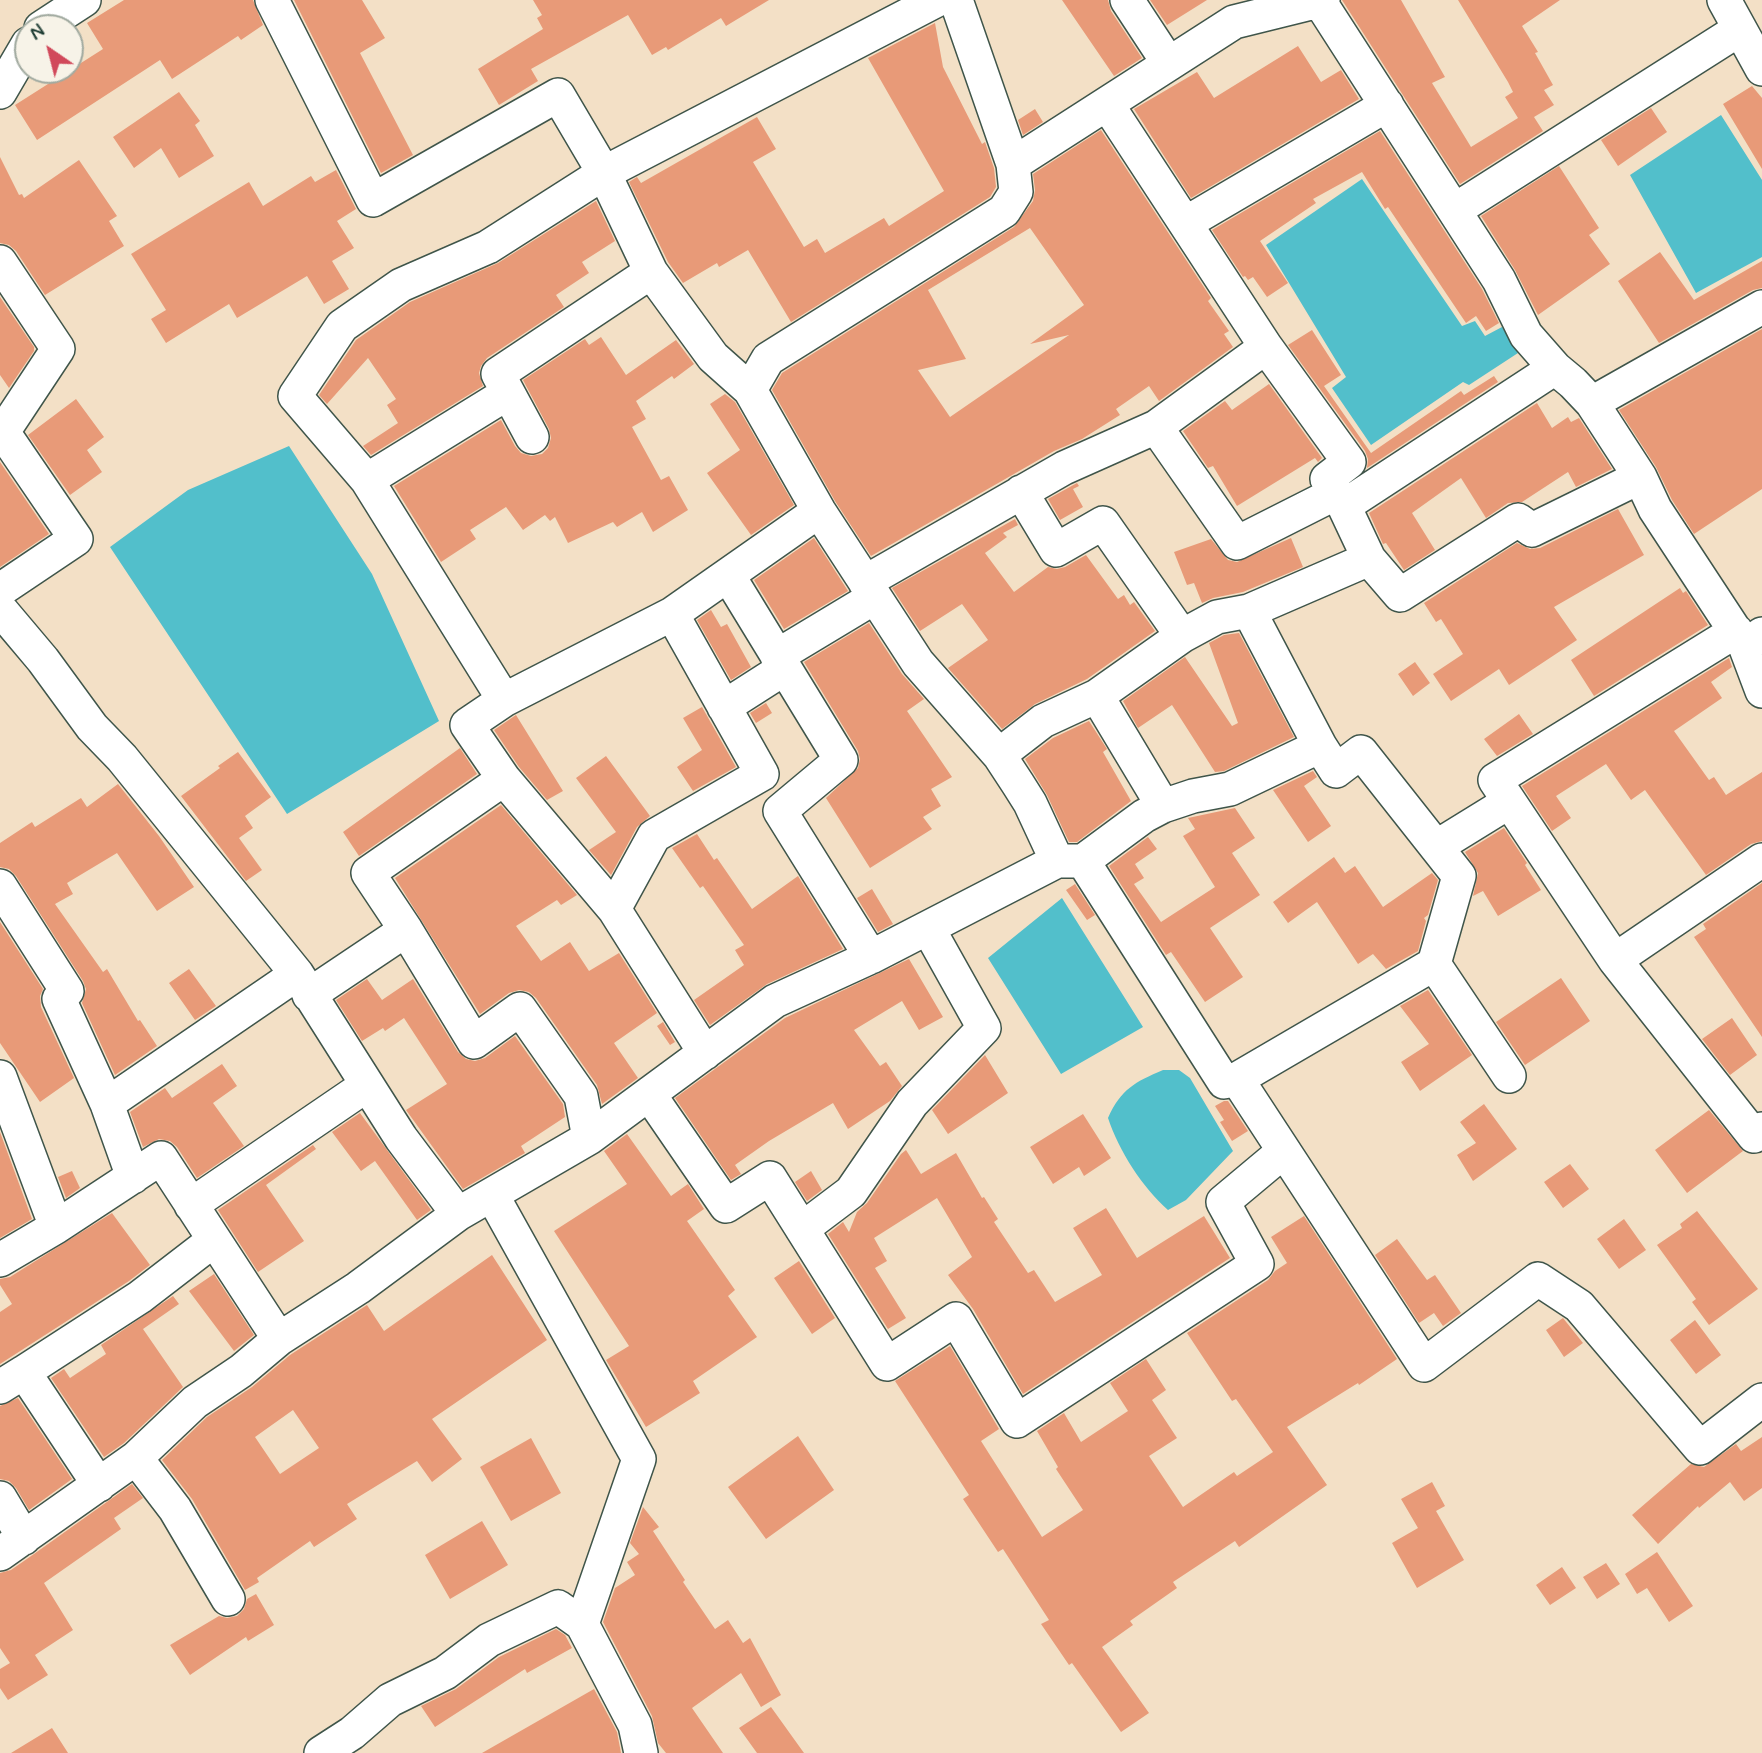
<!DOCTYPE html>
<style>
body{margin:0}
#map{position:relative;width:1762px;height:1753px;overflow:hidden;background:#f3e0c6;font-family:Mynerve,sans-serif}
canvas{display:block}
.north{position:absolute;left:14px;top:14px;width:70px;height:70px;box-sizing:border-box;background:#f7f3e8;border:2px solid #a1aaa0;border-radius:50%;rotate:325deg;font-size:19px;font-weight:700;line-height:28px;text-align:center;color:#1f3d34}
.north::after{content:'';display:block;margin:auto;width:24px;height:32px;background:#d1495b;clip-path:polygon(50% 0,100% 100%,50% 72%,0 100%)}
</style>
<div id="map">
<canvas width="1762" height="1753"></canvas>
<div class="north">N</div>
</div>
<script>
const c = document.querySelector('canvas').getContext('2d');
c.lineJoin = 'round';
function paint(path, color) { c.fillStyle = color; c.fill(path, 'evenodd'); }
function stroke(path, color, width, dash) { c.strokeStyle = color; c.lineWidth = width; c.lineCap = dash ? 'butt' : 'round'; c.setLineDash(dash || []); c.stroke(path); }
const water = new Path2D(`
 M1721,115L1762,180V257L1696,293L1630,175Z
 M1362,179L1462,326L1475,321L1485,336L1502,327L1518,353L1469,385L1463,382L1371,445L1332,388L1346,377L1266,245Z
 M289,446L372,574L439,721L287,814L110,547L188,490Z
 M1062,898L1143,1027L1061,1074L988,958Z
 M1163,1070H1179L1190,1078L1233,1151L1186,1200L1168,1210C1142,1187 1119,1151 1108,1118C1121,1089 1135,1082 1163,1070Z`);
const building = new Path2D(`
 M124,0H253L263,25L241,40L238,36L172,79L160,60L37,140L15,105L103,49L87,23Z
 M294,0H362L385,38L360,53L413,155L381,173Z
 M533,0H769L726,26L721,18L668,50L666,47L652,55L628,15L531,69L538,81L499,105L478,69L543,29L537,18L542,15Z
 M1062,0H1108L1111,11L1142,58L1114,76Z
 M1150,0H1207L1167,25Z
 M1342,0H1401L1445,77L1432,83L1471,147L1518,118L1505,97L1513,92L1508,82L1458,0H1560L1522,26L1538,52L1535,53L1553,85L1544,90L1554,105L1534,117L1543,131L1460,184Z
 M935,23L943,67L982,144L985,142L994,168L996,187L990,197L791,322L748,250L719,267L717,263L683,283L668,262L629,182L637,177L641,183L757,117L776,149L753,162L804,247L817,239L825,253L884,218L889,226L944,191L868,58Z
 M1298,46L1321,82L1341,70L1359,99L1191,198L1134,109L1197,72L1214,98Z
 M1752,86L1762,98V169L1723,104Z
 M179,92L200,121L195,125L214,156L179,178L161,148L134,168L113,137Z
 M1651,108L1667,132L1618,166L1601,140Z
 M1035,109L1043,122L1023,135L1018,120Z
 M1101,130L1211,298L1208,301L1229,331L1224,334L1233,347L1159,401L1149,386L1116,409L1120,415L1082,439L1054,451L871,556L835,501L772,390L782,373L1014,227L1033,201L1035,190L1033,174ZM1030,228L1084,305L1030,344L1069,335L950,417L918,370L966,359L928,290Z
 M1380,131L1482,289L1499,323L1486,331L1476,316L1466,323L1388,207L1385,209L1362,172L1313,199L1316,203L1260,241L1288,283L1267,297L1253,277L1248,280L1245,276L1243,277L1212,230Z
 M0,157L19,195L22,194L24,198L79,160L117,216L109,221L124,246L45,295L16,251L9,245L0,243Z
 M1559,166L1599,228L1589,235L1610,264L1538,315L1515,270L1481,216Z
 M336,170L356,209L337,221L354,248L332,261L349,289L324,304L307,276L237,318L229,304L166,343L151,319L166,310L131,254L249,182L263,206L311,176L315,182Z
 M596,201L615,241L582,262L589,273L556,295L564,307L487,358L481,366L479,373L483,386L371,455L363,446L398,423L387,405L396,399L368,358L327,404L319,395L356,340L410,302L498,263Z
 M1660,252L1694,300L1762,261V288L1753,290L1659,343L1618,281Z
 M0,297L34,347V351L9,388L0,375Z
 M1762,329V489L1694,534L1672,500L1656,467L1619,410Z
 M1312,330L1341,375L1324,386L1371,453L1461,391L1464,395L1494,376L1498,382L1367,468L1368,459L1365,451L1288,345Z
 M601,337L626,375L676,340L694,364L674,379L672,376L636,401L646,419L632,427L661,480L669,476L688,510L653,532L642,512L617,527L613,522L568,543L555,517L550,521L545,515L523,530L506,507L470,530L476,539L441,562L394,486L501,420L515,446L521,453L531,456L542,454L548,448L551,438L549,429L523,380L585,339L589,345Z
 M1269,384L1322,458L1318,462L1315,458L1237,506L1213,466L1208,468L1183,431L1225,401L1232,410Z
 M725,394L735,402L794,505L751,535L707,473L740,450L710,404Z
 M76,399L104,437L87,450L102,472L70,495L28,435Z
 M1537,403L1552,428L1568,417L1571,422L1579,418L1612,469L1576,487L1568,472L1522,502L1508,503L1486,518L1461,478L1412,513L1435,550L1404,570L1386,543L1383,544L1369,513Z
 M0,462L49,534L0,567Z
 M1077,483L1079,486L1073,489L1083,507L1060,520L1048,499Z
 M1618,509L1644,555L1554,607L1577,640L1509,685L1499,669L1451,701L1433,674L1463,654L1441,619L1436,622L1424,603L1517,543L1530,549L1540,548Z
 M1015,519L1018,525L1003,533L1007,537L985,553L1014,592L1048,567L1057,569L1065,567L1086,555L1118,599L1124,595L1130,605L1134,602L1155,631L1087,679L1035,704L1002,729L948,668L988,640L962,604L920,631L892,588Z
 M814,538L848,591L784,629L754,580Z
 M1291,538L1303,567L1243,592L1213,598L1202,603L1194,583L1187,585L1174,552L1211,539L1228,560L1237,562Z
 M1680,588L1683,593L1686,591L1708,625L1594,696L1571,660Z
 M711,610L721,627L727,624L751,667L731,680L697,620Z
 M869,623L902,674L924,699L907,711L952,777L931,789L941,806L923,817L932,829L870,868L826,798L858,768L860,759L858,751L804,662Z
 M1239,633L1294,737L1224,771L1215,772L1172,705L1138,728L1123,701L1185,657L1232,726L1238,723L1209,643L1224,635Z
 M1729,658L1732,667L1711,682L1722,698L1674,731L1709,780L1714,777L1726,795L1762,772V841L1751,844L1706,875L1645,790L1631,800L1606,764L1556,796L1571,818L1552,831L1522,786Z
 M1415,662L1430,683L1413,696L1398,674Z
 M766,703L772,713L756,723L750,713Z
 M702,707L736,767L693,791L677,767L702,750L683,718Z
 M1519,714L1533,734L1497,756L1484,739Z
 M516,715L563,791L547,800L519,767L494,730Z
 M1089,721L1107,749L1103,752L1131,801L1077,842H1069L1047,795L1025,759L1053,738Z
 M460,748L477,774L359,856L343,832Z
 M238,752L271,797L245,816L253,828L239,838L262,870L246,881L181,796L220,768L218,766Z
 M606,756L650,816L637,827L611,875L589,850L616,832L576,778Z
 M1313,771L1317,777L1304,786L1331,826L1308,842L1273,790Z
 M118,784L159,836L194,887L157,911L117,853L67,883L73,894L55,904L103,972L107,969L138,1021L140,1020L157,1046L115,1075L82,1003L86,989L83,981L16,876L9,869L0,867V843L32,822L35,827L81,798L87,807Z
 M501,805L577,895L561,905L557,900L516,926L541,961L570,942L589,971L619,953L657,1013L614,1043L638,1078L602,1104L597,1085L536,998L529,992L519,990L509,993L480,1014L395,878Z
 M1235,808L1255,838L1232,853L1260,895L1210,928L1243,977L1205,1002L1171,952L1166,955L1109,866L1148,837L1157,849L1135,864L1144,878L1134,884L1161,922L1215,887L1183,836L1195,829L1188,818Z
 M1504,828L1527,863L1525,865L1541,890L1498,916L1483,891L1473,896L1478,873L1465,852Z
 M697,834L714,860L717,858L752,909L798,876L843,949L767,984L710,1025L694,1000L744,965L735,950L744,945L703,886L700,888L672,848Z
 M1334,857L1345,873L1355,866L1383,907L1432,873L1438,880L1428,915L1424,918L1426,921L1418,951L1386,969L1373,954L1358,964L1317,902L1288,923L1273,902Z
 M1762,883V1037L1694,937L1706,929L1703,924Z
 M1075,884L1095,915L1087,920L1066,890Z
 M872,889L893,924L878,932L857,898Z
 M0,922L43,989L40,996L41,1007L74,1078L40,1102L0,1043Z
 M909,959L943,1017L919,1030L902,1001L854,1030L880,1066L886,1062L902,1086L890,1101L848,1129L833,1103L769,1141L735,1165L741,1174L731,1180L675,1098L785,1018Z
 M189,969L216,1006L195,1020L169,983Z
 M1561,978L1590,1021L1525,1065L1496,1022Z
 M367,979L382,1000L413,979L458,1052L466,1059L475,1061L485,1058L515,1036L563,1104L565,1117L521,1146L525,1153L463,1189L406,1110L447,1084L404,1018L385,1031L383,1028L362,1041L336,1000Z
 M1428,990L1472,1055L1420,1091L1401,1062L1429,1044L1400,1006Z
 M1732,1018L1757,1055L1730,1075L1702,1039Z
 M663,1022L675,1042L670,1045L657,1026Z
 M985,1055L1008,1093L948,1134L932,1110Z
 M222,1064L237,1086L213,1103L244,1146L197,1178L177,1147L170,1141L159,1139L143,1147L130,1112L165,1088L172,1098Z
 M1224,1101H1228L1248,1131L1232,1141L1220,1122L1224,1120L1215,1106Z
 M1484,1104L1517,1149L1473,1181L1457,1155L1476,1143L1460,1122Z
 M1709,1110L1743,1151L1687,1193L1655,1150Z
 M360,1113L431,1210L417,1220L375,1161L361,1171L332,1132Z
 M1083,1114L1111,1158L1084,1176L1079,1167L1053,1184L1030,1147Z
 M0,1132L32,1219L0,1238Z
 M627,1134L671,1196L688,1184L704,1209L687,1221L735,1290L728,1296L757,1337L693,1381L700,1393L646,1427L606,1360L629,1346L554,1231L627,1184L604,1151Z
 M313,1145L316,1149L266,1185L304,1241L258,1272L218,1210Z
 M906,1150L921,1174L956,1153L982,1198L984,1197L998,1219L994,1222L1028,1273L1034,1270L1055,1302L1102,1275L1073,1228L1106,1208L1137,1258L1204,1216L1230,1258L1023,1394L973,1309L948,1275L972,1257L937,1198L874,1238L887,1261L875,1268L906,1318L888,1329L828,1234L843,1222L849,1232L857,1212L867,1203L901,1154Z
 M1570,1164L1589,1189L1563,1208L1544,1182Z
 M72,1171L80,1188L66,1198L58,1177Z
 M811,1171L822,1190L807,1201L795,1182Z
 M1697,1211L1758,1289L1709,1325L1692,1302L1696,1299L1657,1245L1682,1228L1680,1224Z
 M112,1213L150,1265L129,1281L0,1364V1312L12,1304L0,1285V1279L10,1277Z
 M1304,1216L1397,1359L1359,1385L1358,1383L1287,1427L1327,1485L1239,1547L1235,1541L1173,1582L1177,1588L1130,1621L1133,1625L1102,1647L1149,1713L1121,1732L1072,1663L1069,1665L1041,1624L1049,1620L1003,1549L998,1552L963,1499L969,1495L895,1381L950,1346L999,1429L981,1441L1042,1537L1083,1510L1056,1469L1058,1467L1037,1431L1064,1413L1081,1442L1128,1411L1110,1383L1146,1359L1166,1390L1152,1400L1177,1438L1149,1456L1183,1507L1234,1472L1237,1476L1273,1452L1236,1399L1232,1401L1187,1333L1268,1280L1275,1271L1287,1263L1271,1237Z
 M1624,1219L1646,1250L1619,1269L1597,1239Z
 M1397,1239L1427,1280L1435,1275L1461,1313L1443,1326L1434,1313L1419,1323L1375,1255Z
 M492,1255L547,1340L432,1419L462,1459L432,1482L417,1461L347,1504L357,1519L314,1547L310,1541L257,1578L259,1582L245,1590L192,1499L162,1460L207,1417L252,1387L290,1355L367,1305L384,1331ZM293,1410L319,1448L280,1474L255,1437Z
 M799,1261L835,1318L812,1334L774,1278Z
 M214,1274L254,1335L234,1351L189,1291Z
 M173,1296L179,1304L143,1329L183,1387L124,1443L104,1457L51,1378L64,1369L70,1378L106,1354L101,1345Z
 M1563,1318L1583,1343L1564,1357L1546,1330Z
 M1695,1320L1721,1355L1696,1374L1670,1340Z
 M18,1398L72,1479L29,1510L16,1488L9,1481L0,1479V1406Z
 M798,1436L834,1490L766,1539L728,1487Z
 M1762,1437V1488L1744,1501L1730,1482L1699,1508L1698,1506L1658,1544L1632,1515L1691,1464L1704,1467L1736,1444L1741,1451Z
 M531,1438L561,1493L511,1521L480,1467Z
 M1432,1482L1445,1506L1436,1511L1464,1560L1417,1588L1392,1543L1418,1528L1401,1499Z
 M132,1484L143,1498L114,1518L121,1529L44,1583L73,1630L35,1655L48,1675L8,1700L0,1688V1669L10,1663L0,1648V1573L11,1570L34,1554Z
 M643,1507L659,1527L653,1531L685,1580L683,1582L715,1629L728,1620L743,1643L750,1638L781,1695L761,1707L741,1673L692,1708L723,1753H666L658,1743L652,1716L603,1622L615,1588L635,1575L627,1562L639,1554L630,1543Z
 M482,1521L508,1565L450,1599L425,1555Z
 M1657,1552L1693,1606L1669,1622L1647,1588L1637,1594L1625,1574Z
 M1606,1563L1620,1584L1597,1599L1583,1577Z
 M1562,1567L1576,1588L1550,1605L1536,1585Z
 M256,1594L274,1625L248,1641L246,1637L190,1675L170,1645L219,1616L227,1618L237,1616L244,1609L247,1599Z
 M556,1629L565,1635L572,1648L527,1673L525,1669L435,1727L421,1706L456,1689L499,1657Z
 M594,1689L617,1732L621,1753H482Z
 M771,1707L804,1753H757L739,1728Z
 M52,1728L68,1753H11Z`);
const minor = new Path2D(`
 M272,0L373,200L558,95L604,173L937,0
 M956,0L1013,164L1234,22L1323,0
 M1127,0L1169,64
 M1724,0L1762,69
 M1320,2L1499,280L1526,335L1555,368L1573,383L1592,403L1640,477L1655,509L1745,646L1762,634
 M41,28L84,0
 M0,92L28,44
 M1107,104L1266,347
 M1013,164L1016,192L1004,211L768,359L750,390L819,511L918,663L999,755L1018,784L1030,803L1057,861
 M1455,210L1740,29
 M1186,223L1387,105
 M0,262L58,349L3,432L76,539L0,590
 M1592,403L1762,307
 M1156,427L1237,543L1336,493
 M532,437L498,374L651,272
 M367,480L508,393
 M1021,492L1056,550L1103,523L1182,636
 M1369,559L1344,506L1555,368
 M728,575L841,760L780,811L871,957
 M865,582L1064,468L1156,427L1266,347L1349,462L1327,479L1344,506
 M0,609L43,660L92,727L122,758L297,974L401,1138L458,1214L358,1288L279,1339L241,1371L195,1402L136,1458L0,1554
 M1249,611L1369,559L1400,595L1518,520L1532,530L1640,477
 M1745,646L1762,691
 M777,656L875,597
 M1097,696L1163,806
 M504,700L672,614
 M724,707L785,668
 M999,755L1043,721L1097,696L1182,636L1217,617L1249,611L1320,746
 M504,779L614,909
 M1436,847L1509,802
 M1762,860L1615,960L1754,1136L1762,1129
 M1083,861L1224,1082L1237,1079L1424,1365L1538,1279L1579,1306L1700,1448L1762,1400
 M0,886L67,991L59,999L107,1104L297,974
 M1615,960L1495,780L1736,631
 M1434,964L1509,1076
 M309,995L406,930
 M705,1053L614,909L654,836L762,774L672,614L819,511
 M0,1077L56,1227
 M649,1094L726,1206L770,1178L887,1364L956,1319L1017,1421L1257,1264L1223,1202L1284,1151
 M107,1104L133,1177
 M589,1138L581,1096L520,1009L474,1042L406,930L368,873L504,779L467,725L504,700L367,480L295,396L342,326L401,285L488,247L604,173L651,272L713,357L750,390
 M492,1195L639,1459L582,1624
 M191,1205L367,1085
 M458,1214L589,1138L775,1001L871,957L1057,861H1083L1144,816L1163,806L1193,796L1230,789L1320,746L1336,771L1361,752L1459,876L1434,964L1237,1079
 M802,1229L851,1192L912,1103L984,1028L928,928
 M0,1260L56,1227L161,1158L279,1339
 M24,1372L140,1297L214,1240
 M0,1387L24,1372L99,1485
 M136,1458L175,1509L228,1599
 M0,1498L24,1538
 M321,1753L352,1733L390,1700L445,1673L489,1640L558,1607L582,1624L635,1725L641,1753`);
paint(water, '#52bfcb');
paint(building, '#e89a78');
stroke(minor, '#3f554a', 36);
stroke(minor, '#fff', 33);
</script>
